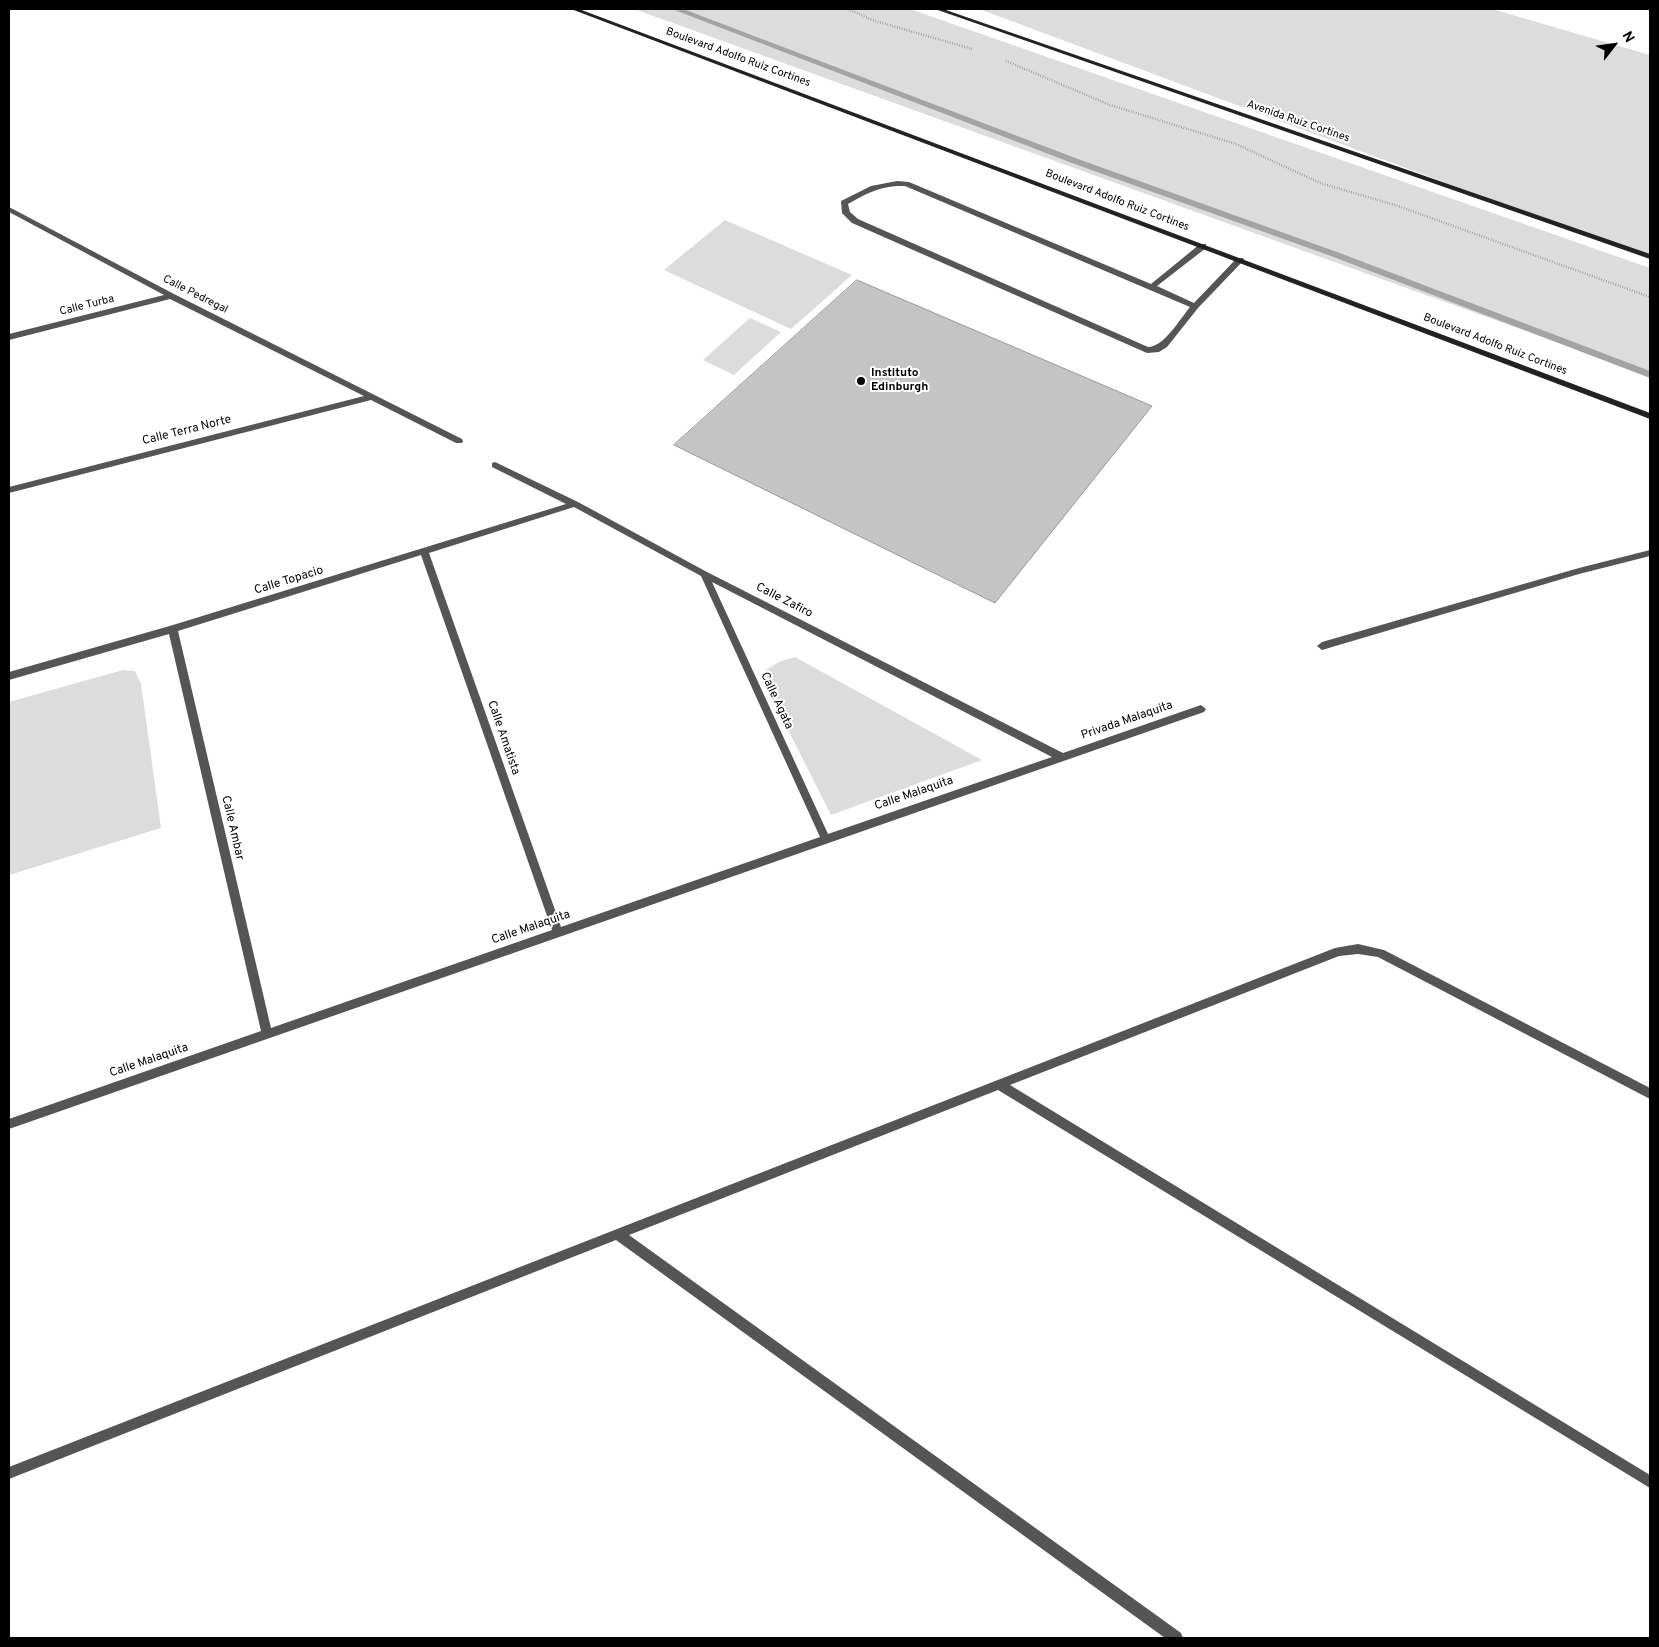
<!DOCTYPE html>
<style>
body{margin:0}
#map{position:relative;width:1659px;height:1647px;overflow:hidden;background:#fff;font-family:Overpass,sans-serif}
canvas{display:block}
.frame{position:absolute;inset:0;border:10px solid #000;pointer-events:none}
.north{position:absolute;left:1589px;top:20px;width:50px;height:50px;-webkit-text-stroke:4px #fff;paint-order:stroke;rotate:60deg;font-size:14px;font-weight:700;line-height:20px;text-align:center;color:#000}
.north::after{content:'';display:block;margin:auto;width:18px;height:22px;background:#000;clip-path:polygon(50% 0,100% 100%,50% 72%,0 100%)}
</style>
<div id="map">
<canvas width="1659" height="1647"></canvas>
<div class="frame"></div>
<div class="north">N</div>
</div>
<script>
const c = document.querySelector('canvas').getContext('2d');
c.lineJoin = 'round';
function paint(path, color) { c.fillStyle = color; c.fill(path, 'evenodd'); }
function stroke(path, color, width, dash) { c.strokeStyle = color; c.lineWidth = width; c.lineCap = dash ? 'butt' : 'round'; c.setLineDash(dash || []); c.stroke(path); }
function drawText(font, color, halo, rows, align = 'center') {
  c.font = font + ' Overpass,sans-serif'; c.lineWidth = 4; c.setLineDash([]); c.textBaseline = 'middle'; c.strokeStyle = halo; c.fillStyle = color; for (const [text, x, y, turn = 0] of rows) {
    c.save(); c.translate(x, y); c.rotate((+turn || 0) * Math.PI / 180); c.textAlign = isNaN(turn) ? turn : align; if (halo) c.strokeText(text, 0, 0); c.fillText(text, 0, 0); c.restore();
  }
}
const green = new Path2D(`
 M634,9H910L1650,268V376Z
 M979,9H1492L1650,55V259Z
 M725,220L852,275L791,329L664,270Z
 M750,318L781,332L734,375L703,360Z
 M795,657L982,760L831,815L764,682L766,670L779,662Z
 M123,670L135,671L141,684L161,828L9,875V702Z`);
const stream = new Path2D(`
 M672,9H683L1078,159L1337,252L1650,371V378L1331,256L1072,163Z`);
const building = new Path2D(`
 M857,280L1152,406L995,603L674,445Z`);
const path = new Path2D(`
 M848,9L872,20L972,49
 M1006,61L1110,105L1236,144L1320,183L1398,206L1650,297`);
const service = new Path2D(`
 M897,181L909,182L1151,284L1200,244H1206V248L1157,286L1194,303L1237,258H1243L1244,260L1198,308L1167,347L1159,352L1147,353L852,223L842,213L841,201L871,186ZM897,186H905L1190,307C1180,319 1164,347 1148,347L858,219L850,212L848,204C864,195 878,187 897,186Z
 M1650,550V556L1579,574L1322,650L1317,646L1322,642L1579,568Z`);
const minor = new Path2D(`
 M9,207L174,294L462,439L463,441L462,443H456L371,400L9,493V487L364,396L170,299L9,340V334L164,295L9,212Z
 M495,462L578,502L707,572L1063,753L1201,705L1206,709L1204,712L9,1129V1119L261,1031L169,634L9,680V672L173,625L566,504L492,467V463ZM574,507L701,576L820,837L561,927L429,553ZM421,555L552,930L271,1028L178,631ZM712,582L1052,757L828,834Z
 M1358,944L1384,950L1650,1088V1099L1378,957L1358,954L1339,956L1010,1085L1650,1475V1488L998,1090L629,1235L1181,1633L1183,1638H1165L616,1240L9,1479V1467L1335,948Z`);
const secondary = new Path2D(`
 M571,9H579L1650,413V419Z
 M935,9H943L1650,254V259Z`);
const markers = [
 [861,381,5,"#000"]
];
const farStreetnames = [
 ["Boulevard Adolfo Ruiz Cortines",738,58,20],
 ["Avenida Ruiz Cortines",1298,122,19],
 ["Boulevard Adolfo Ruiz Cortines",1117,201,21],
 ["Calle Pedregal",195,295,27],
 ["Calle Turba",87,306,-14],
 ["Boulevard Adolfo Ruiz Cortines",1495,345,21]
];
const poiNames = [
 ["Instituto",871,374],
 ["Edinburgh",871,388]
];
const streetNames = [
 ["Calle Terra Norte",187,431,-14],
 ["Calle Topacio",289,581,-17],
 ["Calle Zafiro",784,601,27],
 ["Calle Agata",776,701,65],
 ["Privada Malaquita",1127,721,-19],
 ["Calle Amatista",503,738,71],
 ["Calle Malaquita",914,794,-19],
 ["Calle Ambar",232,828,77],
 ["Calle Malaquita",531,928,-19],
 ["Calle Malaquita",149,1061,-19]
];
paint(green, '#dcdcdc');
paint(stream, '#a3a3a3');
paint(building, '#c4c4c4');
stroke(building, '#999', 1);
stroke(path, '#777', 2.5, [0.5, 2]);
paint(service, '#555');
paint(minor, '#555');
paint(secondary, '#222');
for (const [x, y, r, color] of markers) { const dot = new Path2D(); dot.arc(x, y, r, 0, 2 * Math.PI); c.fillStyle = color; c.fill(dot); stroke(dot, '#fff', 2); }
drawText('11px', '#000', '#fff', farStreetnames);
drawText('bold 12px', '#000', '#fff', poiNames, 'left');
drawText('12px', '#000', '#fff', streetNames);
</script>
